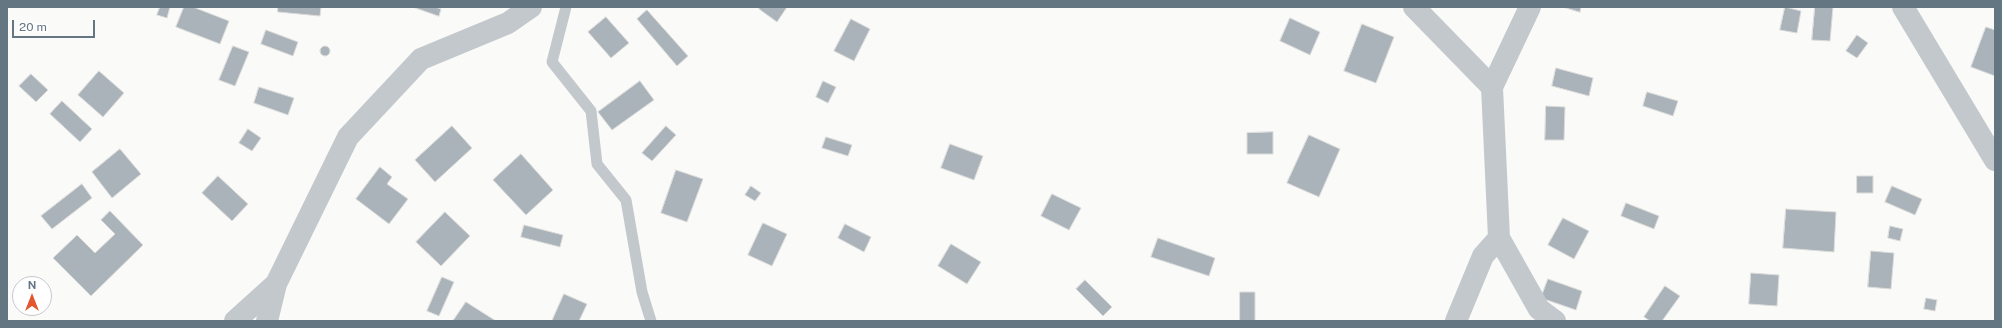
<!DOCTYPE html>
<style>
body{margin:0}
#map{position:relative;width:2002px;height:328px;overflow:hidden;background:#fafaf8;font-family:"Public Sans",sans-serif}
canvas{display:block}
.frame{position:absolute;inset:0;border:8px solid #657683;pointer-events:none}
.north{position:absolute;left:12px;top:276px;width:40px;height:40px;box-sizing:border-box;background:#fff;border:1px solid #c1c8cd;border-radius:50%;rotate:0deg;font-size:11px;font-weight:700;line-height:16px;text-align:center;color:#657683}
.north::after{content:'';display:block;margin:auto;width:14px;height:18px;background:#e4572e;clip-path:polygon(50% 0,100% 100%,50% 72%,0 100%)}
.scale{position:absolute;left:12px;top:20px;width:83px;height:18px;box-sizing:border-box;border:2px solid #657683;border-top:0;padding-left:5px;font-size:12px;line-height:14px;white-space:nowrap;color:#657683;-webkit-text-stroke:3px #fff;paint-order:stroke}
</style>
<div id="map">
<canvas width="2002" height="328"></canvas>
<div class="frame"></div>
<div class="north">N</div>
<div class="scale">20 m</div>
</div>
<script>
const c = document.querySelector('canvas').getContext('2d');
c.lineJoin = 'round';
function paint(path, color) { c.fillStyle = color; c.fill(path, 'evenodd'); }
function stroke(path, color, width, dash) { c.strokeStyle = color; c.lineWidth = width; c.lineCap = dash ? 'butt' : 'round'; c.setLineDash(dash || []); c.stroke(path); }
const building = new Path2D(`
 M160,7H170L167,18L157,15Z
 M184,7H193L229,21L220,44L176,27Z
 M278,7H321L320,16L278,12Z
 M413,7H435L441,9L439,16Z
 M760,7H787L777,22L759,9Z
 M1563,7H1581L1580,12Z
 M1785,7L1801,11L1797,33L1780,30Z
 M1815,7H1833L1830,41L1812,40Z
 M647,10L688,56L677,66L637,19Z
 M606,17L629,43L611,58L588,32Z
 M1290,18L1320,32L1310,55L1280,41Z
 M851,19L870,29L854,61L834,51Z
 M1362,24L1394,37L1376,83L1344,71Z
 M1986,27L1995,30V76L1971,67Z
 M266,30L298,42L293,56L261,44Z
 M1857,35L1868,43L1857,58L1846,51Z
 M320 51a5 5 0 1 1 10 0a5 5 0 1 1-10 0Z
 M233,46L249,52L235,86L219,80Z
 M1556,68L1593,78L1589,96L1552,86Z
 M99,71L124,93L103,117L78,95Z
 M31,74L48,90L36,102L19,86Z
 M640,81L654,100L612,130L598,112Z
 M823,81L836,87L828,103L816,97Z
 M259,87L294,98L288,115L254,103Z
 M1647,92L1678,101L1673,116L1643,106Z
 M62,101L92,129L80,142L50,114Z
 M1546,106L1565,107L1564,140H1545Z
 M452,126L472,148L435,182L415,160Z
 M666,126L676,135L652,161L642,153Z
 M248,129L261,138L252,151L239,143Z
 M1273,132V154H1247V133Z
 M1309,135L1340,149L1319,197L1287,183Z
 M826,137L852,145L848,156L822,148Z
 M950,144L983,156L974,180L941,168Z
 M120,149L141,174L112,198L92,172Z
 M521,154L553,190L526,215L493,180Z
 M380,167L392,177L387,184L408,199L389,224L356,199Z
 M676,170L703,179L687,222L661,213Z
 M218,176L248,204L232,221L202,193Z
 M1857,176H1873V193H1857Z
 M82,184L92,198L52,229L41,216Z
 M751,186L761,193L755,201L745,195Z
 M1892,186L1922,199L1915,215L1885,202Z
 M1052,194L1081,208L1069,230L1041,216Z
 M1626,203L1659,216L1654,229L1621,216Z
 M1786,209L1836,212L1834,252L1783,248Z
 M110,211L143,245L91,296L53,258L77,235L95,253L115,234L101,220Z
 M445,212L470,236L441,266L416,242Z
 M1563,218L1589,231L1574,259L1548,245Z
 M763,223L787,234L772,266L748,255Z
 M845,224L871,237L864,252L838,238Z
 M524,225L563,235L560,247L521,237Z
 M1890,226L1903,229L1900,241L1888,238Z
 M1158,238L1215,258L1209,276L1151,257Z
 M951,244L981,262L967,284L938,266Z
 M1871,251L1894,253L1891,289L1868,287Z
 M1751,273L1779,275L1777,306L1749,304Z
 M442,277L454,282L439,316L427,311Z
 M1548,279L1582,291L1576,310L1541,298Z
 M1085,280L1112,307L1103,316L1076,289Z
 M1665,286L1680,296L1662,321H1650L1644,317Z
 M1240,292H1255V321H1240Z
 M564,294L587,304L579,321H552Z
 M1926,298L1937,300L1935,311L1924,309Z
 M466,302L496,321H453Z`);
const lane = new Path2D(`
 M566,7L552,62L591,111L597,164L626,200L642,292L651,321`);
const street = new Path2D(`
 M1414,7L1492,87
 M1530,7L1492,87L1499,238L1539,309L1555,321
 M1903,7L1995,160
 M235,321L276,284
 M267,321L276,284L348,137L421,59L508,23L531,7
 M1456,321L1483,256L1499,238`);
paint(building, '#aab3b9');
stroke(building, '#dcdcda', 1);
stroke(lane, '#c3c8cc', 11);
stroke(street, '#c3c8cc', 22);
</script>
